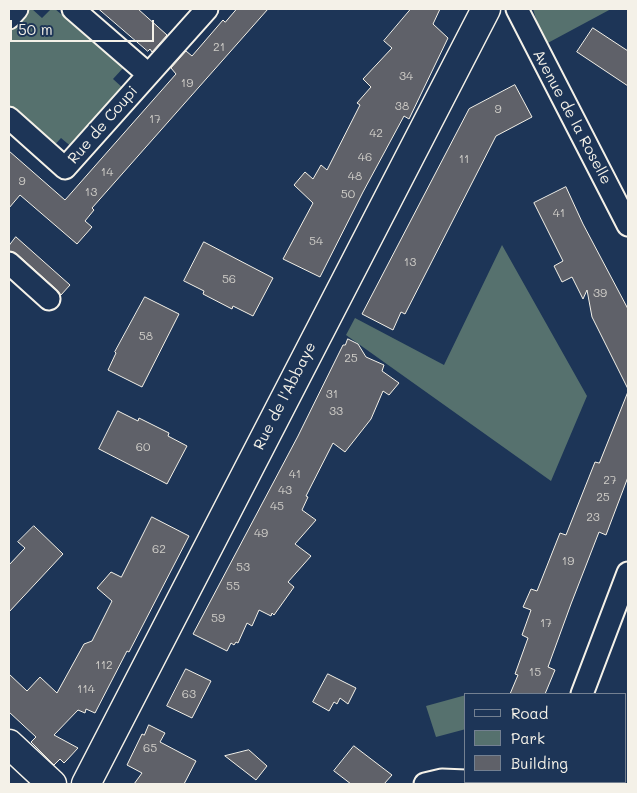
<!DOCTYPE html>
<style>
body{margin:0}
#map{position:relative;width:637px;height:793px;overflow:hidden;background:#1d3557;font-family:Mali,sans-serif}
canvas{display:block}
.frame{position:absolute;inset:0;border:10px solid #f4f1e8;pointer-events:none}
.legend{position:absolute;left:464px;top:693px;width:162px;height:90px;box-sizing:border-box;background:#1d3557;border:1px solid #738091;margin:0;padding:6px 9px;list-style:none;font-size:15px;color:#f4f1e8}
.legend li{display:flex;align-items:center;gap:10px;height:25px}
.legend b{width:25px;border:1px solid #738091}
.scale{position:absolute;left:10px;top:20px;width:144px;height:22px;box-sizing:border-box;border:2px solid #f4f1e8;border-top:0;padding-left:6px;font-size:15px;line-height:18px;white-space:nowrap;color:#f4f1e8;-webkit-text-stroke:4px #1d3557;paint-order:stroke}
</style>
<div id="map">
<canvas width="637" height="793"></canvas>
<div class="frame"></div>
<ul class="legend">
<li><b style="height:6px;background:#1d3557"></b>Road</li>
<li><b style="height:14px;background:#56716e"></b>Park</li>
<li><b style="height:14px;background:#5f6169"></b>Building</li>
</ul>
<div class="scale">50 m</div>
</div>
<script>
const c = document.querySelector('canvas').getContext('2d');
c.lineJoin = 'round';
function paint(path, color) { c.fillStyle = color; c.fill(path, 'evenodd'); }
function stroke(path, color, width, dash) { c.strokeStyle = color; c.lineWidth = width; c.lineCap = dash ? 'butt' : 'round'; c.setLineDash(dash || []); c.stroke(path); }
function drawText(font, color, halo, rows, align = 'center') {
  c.font = font + ' Mali,sans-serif'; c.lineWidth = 4; c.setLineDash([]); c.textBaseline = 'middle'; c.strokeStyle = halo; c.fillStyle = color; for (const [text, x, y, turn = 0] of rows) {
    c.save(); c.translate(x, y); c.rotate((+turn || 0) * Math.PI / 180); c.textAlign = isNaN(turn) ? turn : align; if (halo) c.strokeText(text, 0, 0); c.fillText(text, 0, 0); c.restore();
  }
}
const green = new Path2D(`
 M29,9H32L42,18L51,9H55L124,67L113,79L124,89L73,148L61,138L51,149L9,112V33Z
 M533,9H611L544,45Z
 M502,245L587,396L551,481L346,335L355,318L444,365Z
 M466,695V729L436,737L426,706Z`);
const building = new Path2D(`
 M99,9H138L167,35L152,52L150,49L148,51Z
 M237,9H268L92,208L94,210L85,221L92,227L77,244L20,195L9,208V151L65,200L176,74L171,68L186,51L192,56L223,20L225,22Z
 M411,9H440L433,24L448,38L409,119L404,116L363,192L320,277L283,259L313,203L294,185L305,172L313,179L321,165L327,170L360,105L357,103L371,87L363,79L392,48L384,41Z
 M593,28L628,51V86L577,52Z
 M515,85L532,117L496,136L405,314L401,312L393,330L362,314L469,109Z
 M566,187L583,224L628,309V389L592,317L587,290L583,299L572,277L562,282L554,266L563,261L534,203Z
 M16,237L70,285L61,295L57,290L17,254L9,251V246Z
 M204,242L273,278L253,316L233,306L232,309L203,294L204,291L184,281Z
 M145,297L179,314L142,387L108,370L116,353L115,352Z
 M348,339L358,344L366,357L384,365L382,371L399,383L389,395L383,391L371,419L345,452L333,443L306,496L308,497L302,510L316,520L295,544L311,556L288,582L294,587L274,615L272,613L271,616L259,610L252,626L247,623L238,643L236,642L234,645L231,643L227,651L193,634L298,436L343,345H345Z
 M628,392V477L606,535L599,532L571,604L548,667L555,670L545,694H510L518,675L515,674L528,638L522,635L531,610L523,607L531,589L537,591L560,533L566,535L595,462L599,463Z
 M118,411L138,421L139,418L169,433L168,436L187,446L167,484L99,449Z
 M152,517L189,536L129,652L127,651L95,713L86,709L85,713L78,710L54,735L78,748L66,761L64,763L60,759L54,765L31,742L36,737L9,712V674L27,691L40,677L57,693L84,644L92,641L112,601L97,588L111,572L121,577Z
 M34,526L63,554L9,612V565L25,548L18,542Z
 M186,669L211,681L192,718L167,706Z
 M328,674L356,688L348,704L340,698L337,704L334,702L329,711L313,702Z
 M149,725L165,733L160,742L196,761L184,784H134L142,773L127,765L142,734L144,735Z
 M354,746L392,775L384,784H351L334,771Z
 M249,750L267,766L256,780L225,756Z`);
const street = new Path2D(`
 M73,9L148,74
 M517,9L628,225
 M9,18L17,9
 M9,118L65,168L207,9
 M9,263L49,299
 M582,694L628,573
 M546,782L549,784
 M425,784L442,780L466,781
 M513,784L515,782`);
const secondary = new Path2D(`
 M9,744L52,784
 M86,784L486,9`);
const numberNames = [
 ["21",219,47],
 ["34",406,76],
 ["19",187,83],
 ["38",402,106],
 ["9",498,109],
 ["17",155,119],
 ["42",376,133],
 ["46",365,157],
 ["11",464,159],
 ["14",107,172],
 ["48",355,176],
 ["9",22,181],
 ["13",91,192],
 ["50",348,194],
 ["41",559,213],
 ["54",316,241],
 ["13",410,262],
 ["56",229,279],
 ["39",600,293],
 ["58",146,336],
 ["25",351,358],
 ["31",332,394],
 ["33",336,411],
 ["60",143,447],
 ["41",295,474],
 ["27",610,480],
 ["43",285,490],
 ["25",603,497],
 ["45",277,506],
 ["23",593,517],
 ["49",261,533],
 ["62",159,549],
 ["19",568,561],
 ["53",243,567],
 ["55",233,586],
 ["59",218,618],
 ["17",546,623],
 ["112",104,665],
 ["15",535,672],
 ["114",86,689],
 ["63",189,694],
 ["65",150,748]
];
const streetNames = [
 ["Avenue de la Roselle",572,117,62],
 ["Rue de Coupi",103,125,-49],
 ["Rue de l'Abbaye",285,396,-63]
];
paint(green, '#56716e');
paint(building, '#5f6169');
stroke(building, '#f4f1e8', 1);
stroke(street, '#f4f1e8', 25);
stroke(secondary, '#f4f1e8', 31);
stroke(street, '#1d3557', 21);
stroke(secondary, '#1d3557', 28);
drawText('12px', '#cfcdc8', null, numberNames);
drawText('15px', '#f4f1e8', '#1d3557', streetNames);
</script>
